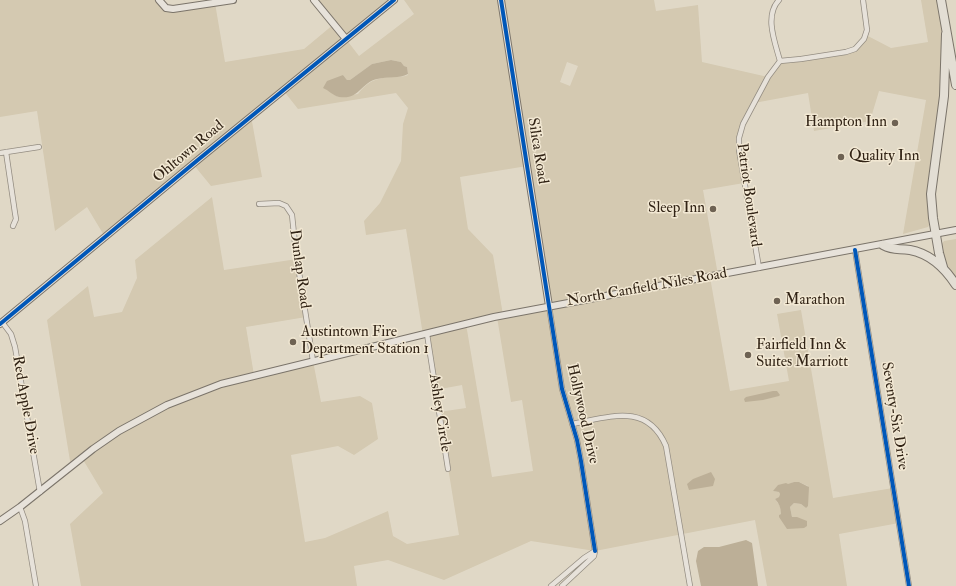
<!DOCTYPE html>
<style>
body{margin:0}
canvas{display:block;background:#e0d8c6}
</style>
<canvas width="956" height="586"></canvas>
<script>
const c = document.querySelector('canvas').getContext('2d');
c.lineJoin = 'round';
function paint(path, color) { c.fillStyle = color; c.fill(path, 'evenodd'); }
function stroke(path, color, width, dash) { c.strokeStyle = color; c.lineWidth = width; c.lineCap = dash ? 'butt' : 'round'; c.setLineDash(dash || []); c.stroke(path); }
function drawText(font, color, halo, rows, align = 'center') {
  c.font = font + ' "IM FELL Double Pica",serif'; c.lineWidth = 3; c.setLineDash([]); c.textBaseline = 'middle'; c.strokeStyle = halo; c.fillStyle = color; for (const [text, x, y, turn = 0] of rows) {
    c.save(); c.translate(x, y); c.rotate((+turn || 0) * Math.PI / 180); c.textAlign = isNaN(turn) ? turn : align; if (halo) c.strokeText(text, 0, 0); c.fillText(text, 0, 0); c.restore();
  }
}
const green = new Path2D(`
 M0,0H159L166,8L215,3L225,62L304,49L334,24L314,0H394L346,39L359,56L414,14L404,0H654L656,11L698,5L702,62L768,77L780,61L849,51L866,35L891,48L928,42L921,0H941L946,34L933,218L928,227L903,234L926,100L879,91L870,121L814,131L808,93L754,103L739,138L744,183L703,190L718,275L710,277L730,391L789,381L777,314L801,310L833,498L893,488L899,523L839,534L847,586H767L755,520L595,551L531,541L444,580L388,560L354,566L357,586H81L70,524L103,493L82,458L71,467L47,320L88,286L94,317L122,312L137,278L135,260L212,197L224,270L297,259L306,317L246,327L254,375L313,361L321,402L360,396L372,403L378,439L354,455L338,446L291,455L305,542L325,538L388,511L393,536L407,544L459,535L439,412L466,408L462,385L435,390L427,334L423,335L406,229L366,235L364,221L380,203L401,161L403,124L408,108L396,93L298,109L283,90L251,116L262,177L211,186L193,164L105,237L87,207L55,231L37,111L0,117ZM391,60L401,62L404,66L407,67L408,75C403,77 398,77 392,77C376,78 368,81 358,94L338,97L329,91L343,75L347,80H350L372,64ZM567,62L578,66L570,86L560,82ZM527,166L549,306L503,315L493,255L468,229L460,177ZM497,317L511,402L522,400L533,471L492,477L466,324ZM794,482H799L808,486L806,508L801,504L794,503L790,507L792,517L804,528H798L779,515L782,514L780,506L775,499L779,497L780,494L779,492L773,491Z
 M956,239V281L945,263L941,245L944,241Z`);
const water = new Path2D(`
 M391,60L401,62L404,66L407,67L408,74C399,79 388,76 377,79C360,83 360,100 339,97C334,96 328,90 323,88L327,81L343,75L347,80H350L372,64Z
 M773,391H777L780,395L779,396L763,400L745,402L744,399L746,397Z
 M711,472L715,479L713,486L689,490L687,484L693,479Z
 M794,482H799L809,487L808,506L806,508L801,504L794,503L790,507L792,517H797L807,521V526L804,528L787,529L779,517V515L781,514C781,508 779,503 775,499L779,497L780,494L779,492L773,491L778,485L786,483L788,484Z
 M746,540L752,543L758,586H701L696,561L698,551L704,547H719Z`);
const street = new Path2D(`
 M779,0C764,16 775,42 780,61
 M780,61L801,59L846,52L855,49L864,39L867,30L863,0
 M6,152L15,213L16,219L13,226
 M0,153L39,147
 M259,204L279,203L286,206L292,215L296,253L313,361
 M855,250L909,586
 M759,268L739,150V138L743,124L768,77L780,61
 M549,306L562,389L577,440L581,461L595,551
 M2,322L11,334L15,347L40,492
 M427,334L448,469
 M572,424C610,417 647,402 666,446L690,586
 M20,507L25,521L36,586
 M551,586L584,558L595,551L594,556L562,586`);
const secondary = new Path2D(`
 M159,0L166,8L173,9L233,0
 M314,0L346,39
 M501,0L549,306
 M0,324L199,159L394,0
 M0,521L20,507L93,449L119,431L167,405L221,384L494,317L956,230`);
const highway = new Path2D(`
 M941,0L956,85
 M883,245C894,251 898,248 910,250C931,254 945,268 956,285
 M943,267L939,253L933,218L931,194L944,96L946,34`);
const cycleway = new Path2D(`
 M501,0L562,389L577,440L581,461L595,551
 M855,250L909,586
 M0,324L199,159L394,0`);
const markers = [
 [895,123,4,"#6e6253"],
 [841,157,4,"#6e6253"],
 [713,209,4,"#6e6253"],
 [777,301,4,"#6e6253"],
 [293,342,4,"#6e6253"],
 [748,355,4,"#6e6253"]
];
const poiNames = [
 ["Hampton Inn",887,123,"right"],
 ["Quality Inn",849,157],
 ["Sleep Inn",705,209,"right"],
 ["Marathon",785,301],
 ["Austintown Fire",301,333],
 ["Department Station 1",301,350],
 ["Fairfield Inn &",756,346],
 ["Suites Marriott",756,363]
];
const streetNames = [
 ["Silica Road",537,151,81],
 ["Ohltown Road",189,152,-40],
 ["Patriot Boulevard",748,195,82],
 ["Dunlap Road",299,269,82],
 ["North Canfield Niles Road",647,288,-10],
 ["Red Apple Drive",25,405,80],
 ["Ashley Circle",439,413,81],
 ["Hollywood Drive",582,414,77],
 ["Seventy-Six Drive",894,416,81]
];
paint(green, '#d4c9b1');
paint(water, '#bcaf97');
stroke(street, '#948d82', 6);
stroke(secondary, '#7b746a', 8);
stroke(highway, '#7b746a', 10);
stroke(street, '#e7e2da', 4.5);
stroke(secondary, '#e7e2da', 6);
stroke(highway, '#e3ded4', 8);
stroke(cycleway, '#0057b8', 4);
for (const [x, y, r, color] of markers) { const dot = new Path2D(); dot.arc(x, y, r, 0, 2 * Math.PI); c.fillStyle = color; c.fill(dot); stroke(dot, '#f2e8d3', 1.5); }
drawText('15px', '#312315', '#f2e8d3', poiNames, 'left');
drawText('15px', '#312315', '#f2e8d3', streetNames);
</script>
